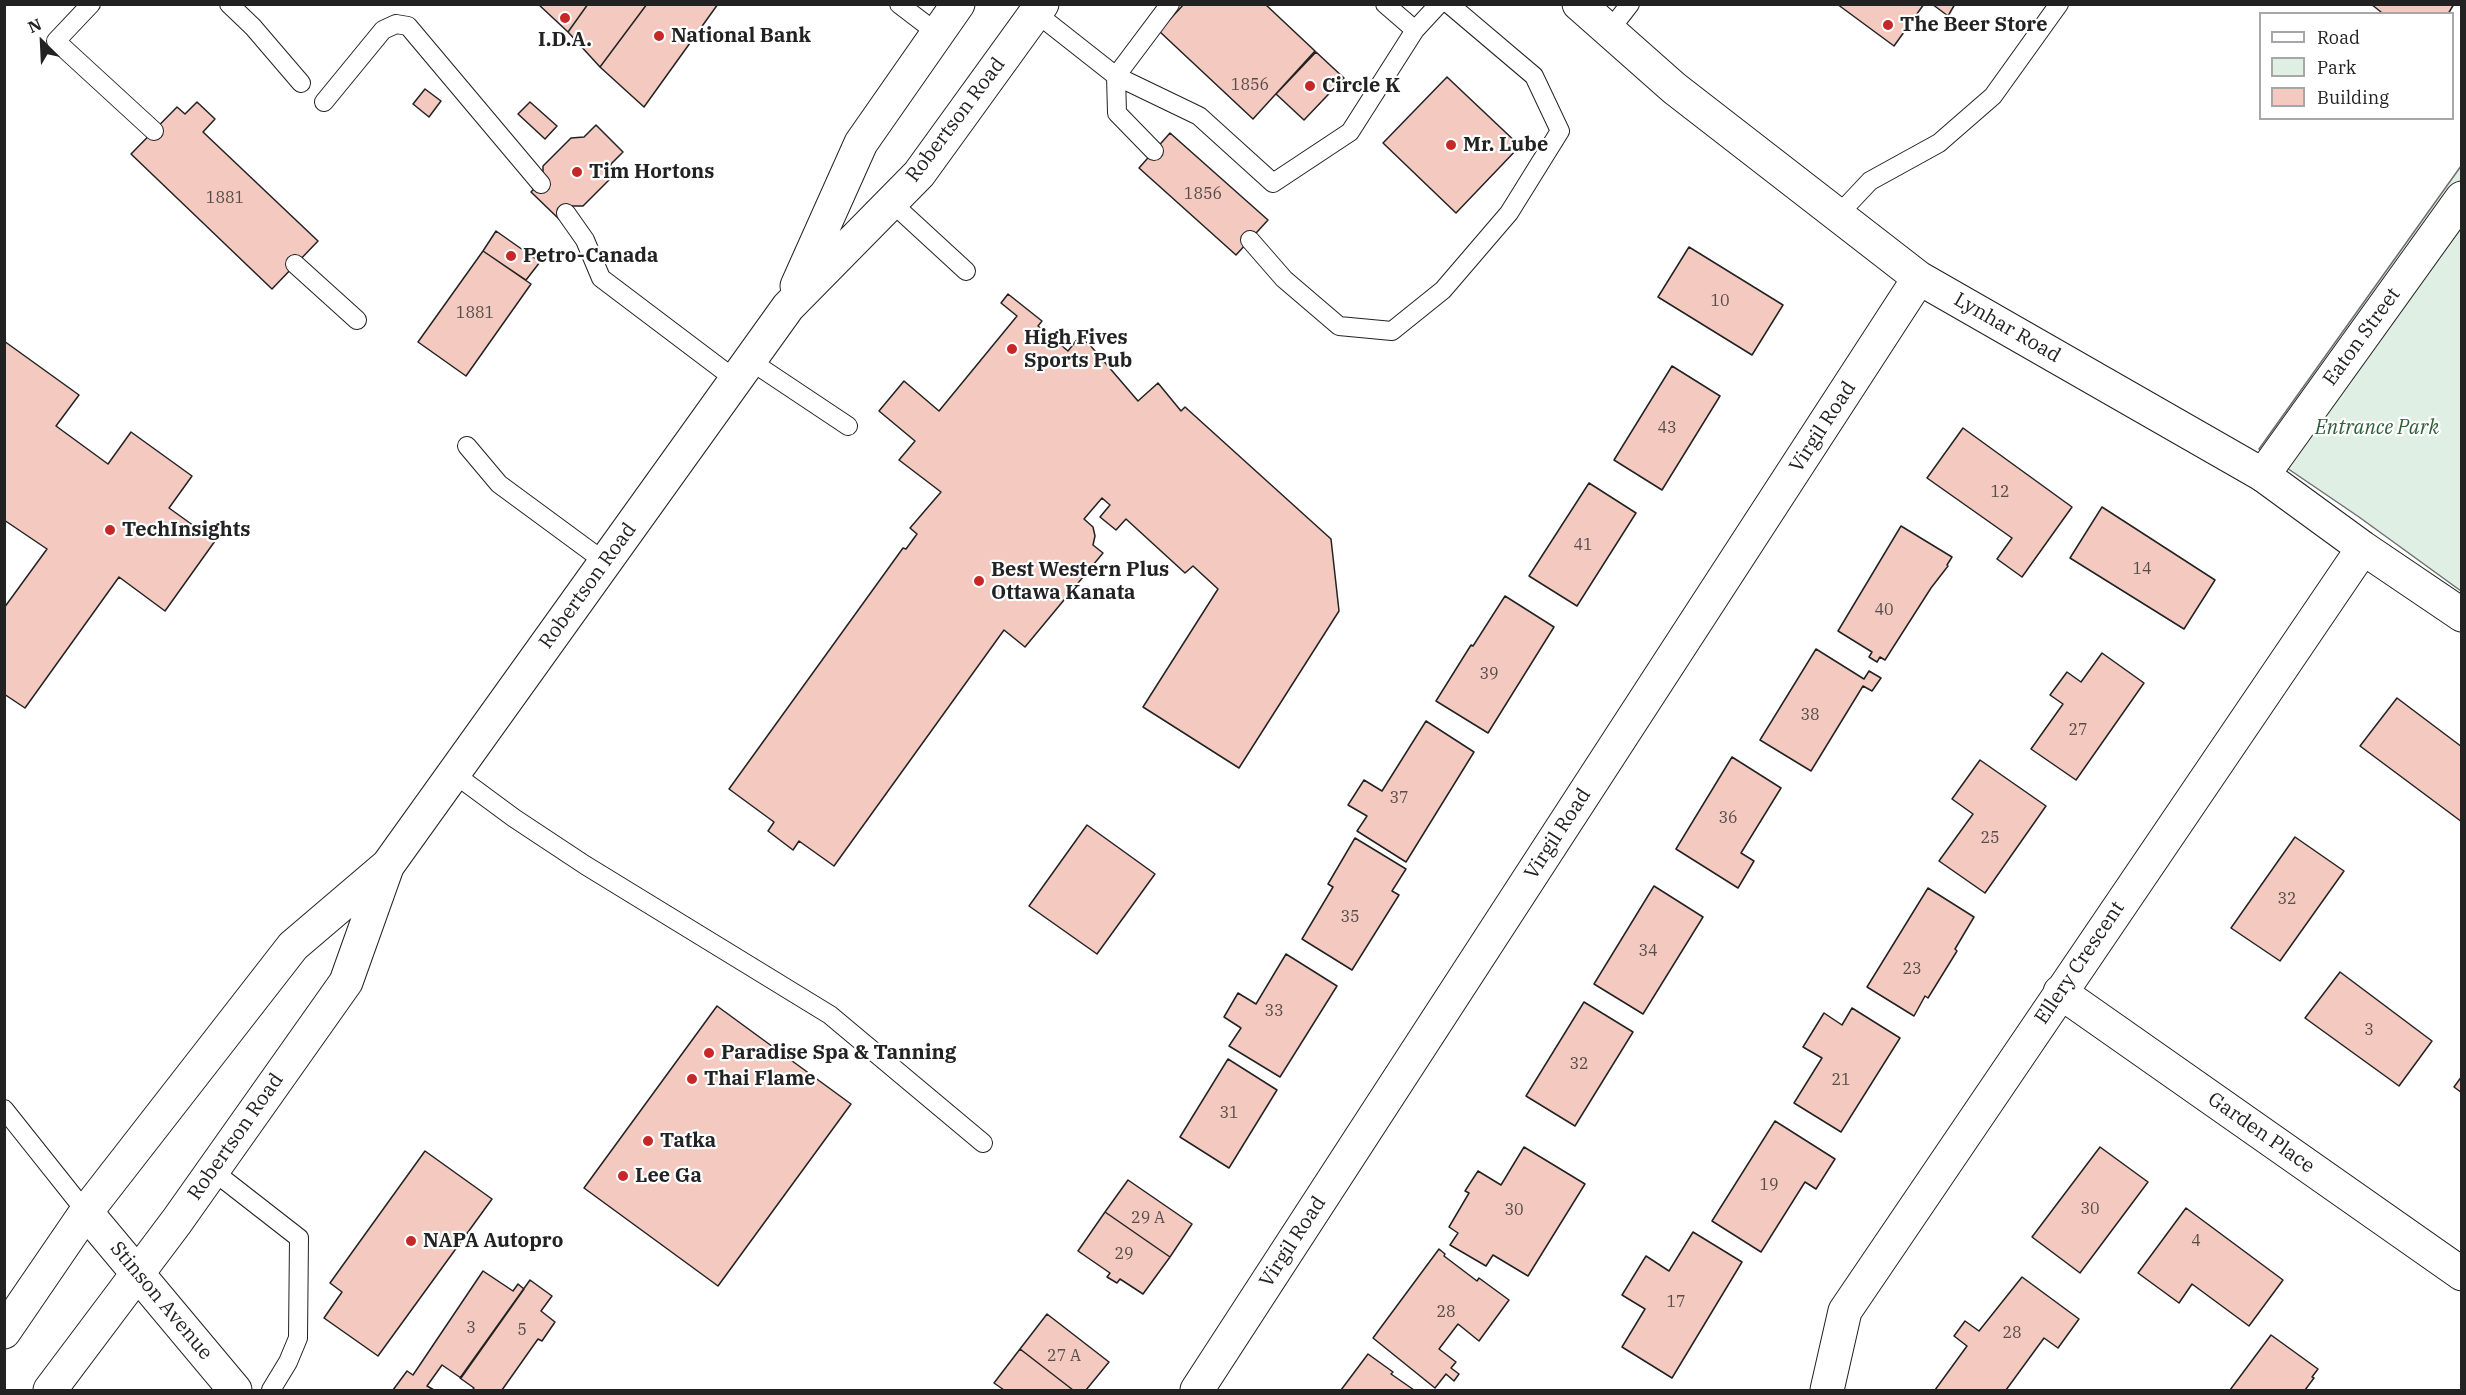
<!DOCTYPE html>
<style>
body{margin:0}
#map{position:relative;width:2466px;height:1395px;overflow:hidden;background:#fff;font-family:"IBM Plex Serif",serif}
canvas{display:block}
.frame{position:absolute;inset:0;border:6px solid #222;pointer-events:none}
.legend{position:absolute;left:2259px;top:12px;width:195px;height:108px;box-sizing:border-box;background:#fff;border:2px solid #a7a7a7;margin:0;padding:8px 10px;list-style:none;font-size:18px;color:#222}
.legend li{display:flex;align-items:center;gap:12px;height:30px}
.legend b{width:30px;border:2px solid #a7a7a7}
.north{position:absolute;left:12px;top:12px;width:60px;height:60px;-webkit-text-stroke:4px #fff;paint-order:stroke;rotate:336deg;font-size:16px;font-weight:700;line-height:24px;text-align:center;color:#222}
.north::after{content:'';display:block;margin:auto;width:21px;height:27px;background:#222;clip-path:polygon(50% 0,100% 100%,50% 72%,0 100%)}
</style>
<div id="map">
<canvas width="2466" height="1395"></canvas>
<div class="frame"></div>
<ul class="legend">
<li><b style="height:8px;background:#fff"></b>Road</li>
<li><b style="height:16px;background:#e0efe3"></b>Park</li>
<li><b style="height:16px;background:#f3c9c0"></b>Building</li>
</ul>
<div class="north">N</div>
</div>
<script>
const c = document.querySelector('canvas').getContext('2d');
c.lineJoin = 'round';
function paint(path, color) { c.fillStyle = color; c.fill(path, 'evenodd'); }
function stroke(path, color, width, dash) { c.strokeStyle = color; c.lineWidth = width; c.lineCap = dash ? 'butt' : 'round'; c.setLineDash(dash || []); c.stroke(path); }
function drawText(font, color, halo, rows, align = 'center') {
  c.font = font + ' "IBM Plex Serif",serif'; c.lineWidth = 4.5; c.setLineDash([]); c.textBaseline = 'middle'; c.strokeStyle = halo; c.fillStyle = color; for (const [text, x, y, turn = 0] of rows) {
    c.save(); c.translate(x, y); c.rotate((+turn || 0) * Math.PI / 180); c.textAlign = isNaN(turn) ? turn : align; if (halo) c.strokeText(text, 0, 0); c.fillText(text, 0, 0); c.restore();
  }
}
const green = new Path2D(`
 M2461,166V591L2359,517L2259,449Z`);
const building = new Path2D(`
 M538,4H588L568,32Z
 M588,4H647L600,67L568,32Z
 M647,4H718L644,107L600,67Z
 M1184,4H1265L1315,51L1253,119L1159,31Z
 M1837,4H1924L1894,46Z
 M1932,4H1955L1948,16Z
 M2371,4H2454L2448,14H2380L2381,12Z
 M1316,52L1344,78L1304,120L1276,94Z
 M1447,77L1520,146L1456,213L1383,143Z
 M425,89L441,101L429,117L413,104Z
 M197,102L215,119L203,132L318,241L272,289L131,154L177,107L185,114Z
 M530,102L557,126L545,139L518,114Z
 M596,125L623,152L611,164L612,177L583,206H571L559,219L531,192L543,179V166L571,138L584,137Z
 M1170,133L1268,220L1236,255L1139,168Z
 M496,231L540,262L526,280L483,251Z
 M1689,247L1783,305L1752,355L1658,297Z
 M483,251L531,284L466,376L418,342Z
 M1008,294L1042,321L1038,326L1068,351L1079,337L1089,344L1138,401L1158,383L1181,411L1185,407L1331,539L1339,611L1239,768L1143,707L1218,589L1193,566L1185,573L1126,519L1116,530L1100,517L1110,505L1102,498L1084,519L1093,527L1095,536L1093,545L1103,553L1025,647L1004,630L834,866L799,841L793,850L768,831L774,822L729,789L903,548L906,549L917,534L910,528L941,492L899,460L915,441L879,411L904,381L939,411L1017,316L1001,303Z
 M4,341L79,395L56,426L108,464L131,432L192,476L169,508L215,541L165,611L119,577L25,708L4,694V608L47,549L4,520Z
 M1672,366L1720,396L1662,490L1614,460Z
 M1963,428L2072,507L2022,577L1997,559L2012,538L1927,478Z
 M1589,483L1636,513L1577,606L1529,576Z
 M2102,507L2215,580L2184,629L2070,558Z
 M1901,526L1952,557L1947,565L1948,566L1931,588L1885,660L1880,657L1877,662L1869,657L1872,652L1838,631Z
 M1505,596L1554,627L1488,733L1436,701L1471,645L1473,646Z
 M1816,649L1864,679L1869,671L1881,678L1872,691L1863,686L1811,771L1760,740Z
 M2102,653L2144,683L2076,780L2031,749L2063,704L2050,695L2067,672L2081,682Z
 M2397,698L2462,747V822L2360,746Z
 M1426,721L1474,752L1406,862L1357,831L1367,816L1348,805L1364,780L1382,791Z
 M1732,757L1781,788L1741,853L1754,861L1738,888L1676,849Z
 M1980,760L2046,806L1985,893L1939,861L1973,814L1952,799Z
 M1087,825L1155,874L1097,954L1029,906Z
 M2295,837L2344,871L2280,961L2231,928Z
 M1355,838L1406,869L1392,891L1399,895L1352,970L1302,939L1333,887L1328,884Z
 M1654,886L1703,917L1643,1014L1594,984Z
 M1928,888L1974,917L1955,949L1957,951L1928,998L1925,996L1914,1016L1867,987Z
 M1286,954L1337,986L1280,1077L1229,1046L1241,1028L1224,1017L1238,993L1256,1004Z
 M2340,972L2432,1041L2399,1086L2305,1018Z
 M1584,1002L1633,1032L1575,1126L1526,1096Z
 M717,1006L851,1104L718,1286L584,1188Z
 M1852,1008L1900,1038L1841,1132L1794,1103L1822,1058L1803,1047L1824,1013L1842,1025Z
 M1228,1059L1277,1090L1229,1168L1180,1137Z
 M2462,1076V1093L2454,1087Z
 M1775,1121L1835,1159L1816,1189L1805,1182L1761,1252L1712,1221Z
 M1524,1147L1585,1184L1528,1276L1493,1255L1486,1266L1450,1245L1458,1233L1449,1227L1469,1193L1465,1191L1478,1171L1501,1185Z
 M2100,1147L2148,1182L2080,1273L2032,1237Z
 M425,1151L492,1199L378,1356L324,1318L342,1292L330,1283Z
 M1128,1180L1192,1224L1170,1257L1105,1212Z
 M2186,1208L2283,1280L2249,1326L2192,1284L2179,1303L2138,1273Z
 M1105,1212L1170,1257L1143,1294L1120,1279L1117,1283L1107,1277L1110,1273L1078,1251Z
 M1693,1232L1742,1262L1672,1378L1622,1347L1645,1309L1622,1295L1646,1256L1669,1271Z
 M1439,1249L1445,1254L1444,1256L1477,1281L1479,1278L1509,1300L1479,1341L1458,1324L1439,1349L1456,1362L1451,1368L1459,1374L1454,1381L1446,1374L1435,1388L1373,1338Z
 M483,1271L513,1291L518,1284L524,1289L461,1378L442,1365L427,1386L434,1390H393L407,1371L413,1375Z
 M2022,1277L2079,1319L2058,1348L2044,1338L2006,1390H1935L1967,1346L1954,1336L1965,1321L1979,1331Z
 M530,1280L552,1296L541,1311L555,1322L542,1341L538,1339L502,1390H472L474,1388L460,1378Z
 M1047,1314L1109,1362L1086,1390H1073L1020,1349Z
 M2271,1335L2318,1369L2312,1377L2314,1378L2305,1390H2230Z
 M1020,1349L1073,1390H1004L994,1383Z
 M1368,1354L1393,1372L1391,1374L1414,1390H1341Z`);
const lane = new Path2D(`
 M91,4L56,41L154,131
 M229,4L253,27L301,83
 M899,4L937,33
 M1385,4L1415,30L1439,4
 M1036,13L1116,76L1170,4
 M1609,31L1630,4
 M324,102L383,30L396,24L408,26L541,184
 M1154,151L1117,113L1116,76L1199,116L1273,183L1350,132L1415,30
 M891,202L966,271
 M566,213L585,240L601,278L736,380
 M1838,215L1870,181L1939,143L1993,96L2059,4
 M1250,240L1284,279L1339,326L1392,331L1443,290L1509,213L1560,131L1534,76L1449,4
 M295,264L357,320
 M749,360L848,426
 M467,446L499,484L605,562
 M453,773L514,818L585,865L830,1015L983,1143
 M4,1109L86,1212
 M213,1171L299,1238L298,1338L288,1362L271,1390`);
const street = new Path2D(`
 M2263,475L2363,548L2462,615
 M2060,992L2462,1274
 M1827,1390L1845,1311L2363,548`);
const secondary = new Path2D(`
 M1579,4L1674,88L1919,278L2263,475L2462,198
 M86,1212L235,1390
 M1197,1390L1919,278`);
const primary = new Path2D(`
 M797,286L861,143L958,4
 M4,1332L86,1212L293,946L388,865L788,307L919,174L1042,4
 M50,1390L177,1221L346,982L387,867`);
const markers = [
 [565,18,6,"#c62828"],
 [1888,25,6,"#c62828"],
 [659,36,6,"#c62828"],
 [1310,86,6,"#c62828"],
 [1451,145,6,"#c62828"],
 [577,172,6,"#c62828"],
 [511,256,6,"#c62828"],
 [1012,349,6,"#c62828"],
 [110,530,6,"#c62828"],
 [979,581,6,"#c62828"],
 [709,1053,6,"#c62828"],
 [692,1079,6,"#c62828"],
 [648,1141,6,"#c62828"],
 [623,1176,6,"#c62828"],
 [411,1241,6,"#c62828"]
];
const numberNames = [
 ["1856",1250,85],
 ["1856",1203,194],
 ["1881",225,198],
 ["10",1720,301],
 ["1881",475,313],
 ["43",1667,428],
 ["12",2000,492],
 ["41",1583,545],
 ["14",2142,569],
 ["40",1884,610],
 ["39",1489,674],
 ["38",1810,715],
 ["27",2078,730],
 ["37",1399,798],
 ["36",1728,818],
 ["25",1990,838],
 ["32",2287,899],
 ["35",1350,917],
 ["34",1648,951],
 ["23",1912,969],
 ["33",1274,1011],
 ["3",2369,1030],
 ["32",1579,1064],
 ["21",1841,1080],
 ["31",1229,1113],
 ["19",1769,1185],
 ["30",2090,1209],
 ["30",1514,1210],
 ["29 A",1148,1218],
 ["4",2196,1241],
 ["29",1124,1254],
 ["17",1676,1302],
 ["28",1446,1312],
 ["3",471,1328],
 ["5",522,1330],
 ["28",2012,1333],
 ["27 A",1064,1356]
];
const poiNames = [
 ["The Beer Store",1900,25],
 ["National Bank",671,36],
 ["I.D.A.",565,40,"center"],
 ["Circle K",1322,86],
 ["Mr. Lube",1463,145],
 ["Tim Hortons",589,172],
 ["Petro-Canada",523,256],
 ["High Fives",1024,338],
 ["Sports Pub",1024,361],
 ["TechInsights",122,530],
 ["Best Western Plus",991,570],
 ["Ottawa Kanata",991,593],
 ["Paradise Spa & Tanning",721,1053],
 ["Thai Flame",704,1079],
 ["Tatka",660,1141],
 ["Lee Ga",635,1176],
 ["NAPA Autopro",423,1241]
];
const streetNames = [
 ["Robertson Road",956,120,-53],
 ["Lynhar Road",2007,328,30],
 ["Eaton Street",2362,337,-54],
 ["Virgil Road",1823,427,-57],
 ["Robertson Road",588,586,-54],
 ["Virgil Road",1558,834,-57],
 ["Ellery Crescent",2080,963,-56],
 ["Garden Place",2261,1133,35],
 ["Robertson Road",236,1137,-55],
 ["Virgil Road",1293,1242,-57],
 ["Stinson Avenue",161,1301,50]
];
const parkNames = [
 ["Entrance Park",2377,428]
];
paint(green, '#e0efe3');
stroke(green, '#6f6f6f', 1.5);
paint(building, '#f3c9c0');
stroke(building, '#222', 1.5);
stroke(lane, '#222', 20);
stroke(street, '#222', 35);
stroke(secondary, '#222', 35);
stroke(primary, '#222', 35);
stroke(lane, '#fff', 18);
stroke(street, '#fff', 33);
stroke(secondary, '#fff', 33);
stroke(primary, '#fff', 33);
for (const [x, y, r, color] of markers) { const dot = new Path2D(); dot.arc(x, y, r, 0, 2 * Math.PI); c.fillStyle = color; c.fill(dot); stroke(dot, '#fff', 2); }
drawText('16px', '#564c4a', null, numberNames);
drawText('bold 20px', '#222', '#fff', poiNames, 'left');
drawText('20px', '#222', '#fff', streetNames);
drawText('italic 20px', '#2f5e38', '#fff', parkNames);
</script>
